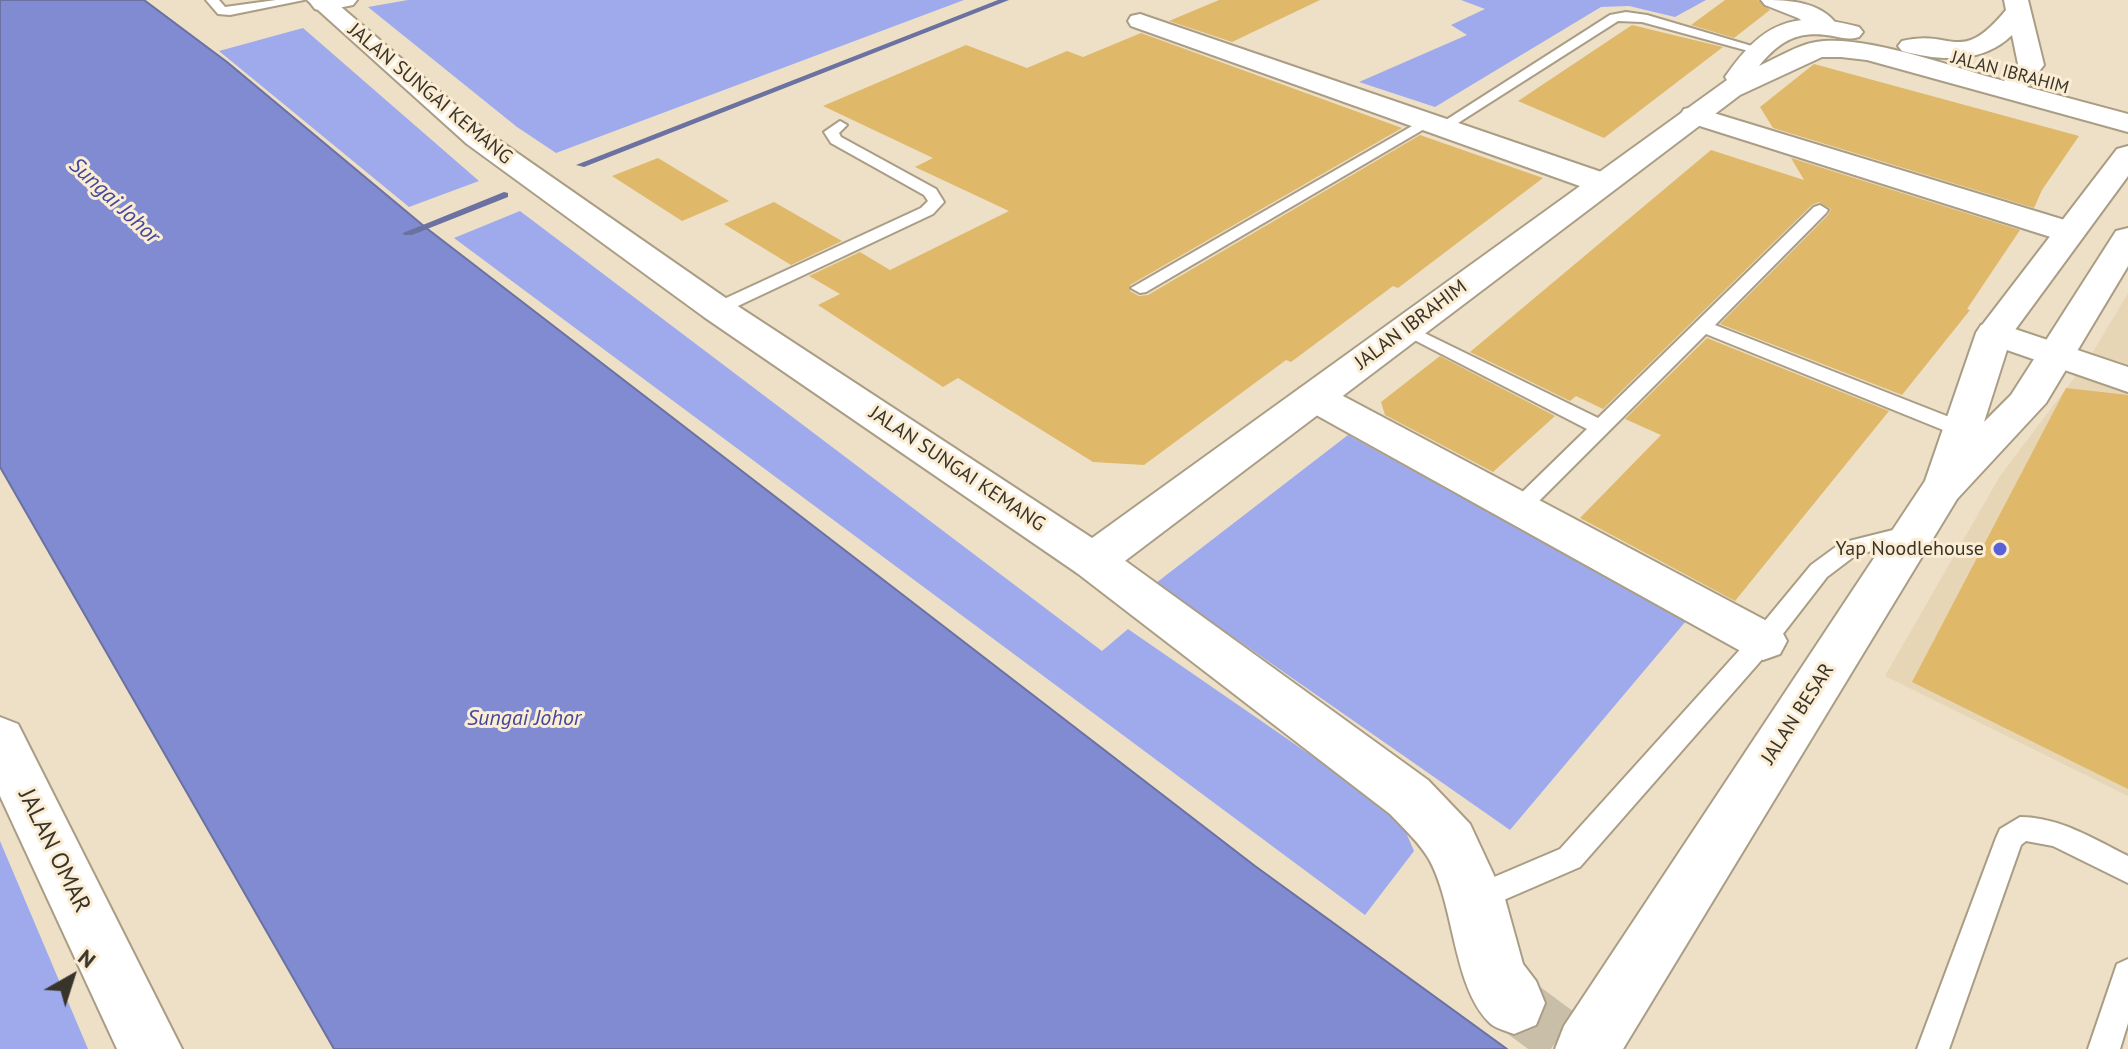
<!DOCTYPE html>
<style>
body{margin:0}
#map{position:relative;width:2128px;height:1049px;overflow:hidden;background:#ede0c6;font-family:"PT Sans",sans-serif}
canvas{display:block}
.north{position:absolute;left:32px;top:937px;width:80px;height:80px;-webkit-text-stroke:6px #fbedd3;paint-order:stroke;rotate:39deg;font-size:22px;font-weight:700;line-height:32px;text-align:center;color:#39342a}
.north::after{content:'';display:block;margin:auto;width:28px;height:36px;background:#39342a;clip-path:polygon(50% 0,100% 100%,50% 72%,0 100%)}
</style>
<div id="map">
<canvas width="2128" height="1049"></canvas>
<div class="north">N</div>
</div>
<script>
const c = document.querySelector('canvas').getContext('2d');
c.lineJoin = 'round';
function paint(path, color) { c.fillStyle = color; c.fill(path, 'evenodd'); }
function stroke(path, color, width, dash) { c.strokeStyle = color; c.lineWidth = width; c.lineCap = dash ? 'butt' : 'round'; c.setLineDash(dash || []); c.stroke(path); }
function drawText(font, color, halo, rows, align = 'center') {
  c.font = font + ' "PT Sans",sans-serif'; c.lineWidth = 6; c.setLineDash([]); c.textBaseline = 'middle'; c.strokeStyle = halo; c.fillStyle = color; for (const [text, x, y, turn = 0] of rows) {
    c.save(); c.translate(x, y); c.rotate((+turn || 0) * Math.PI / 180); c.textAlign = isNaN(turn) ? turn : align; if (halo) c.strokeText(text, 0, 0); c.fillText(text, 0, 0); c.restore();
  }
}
const built = new Path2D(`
 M2128,293V796L1885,676L2000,476L2090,357Z`);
const green = new Path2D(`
 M408,0H964L556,153L517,127L368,7Z
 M1461,0H1706L1675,17L1629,6L1601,7L1435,107L1359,82L1467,35L1451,25L1485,9Z
 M303,28L479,181L409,207L219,51Z
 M520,211L1102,651L1128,629L1399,816L1414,851L1365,915L454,238Z
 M1348,435L1686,621L1510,830L1156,583Z
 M0,841L88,1049H0Z`);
const water = new Path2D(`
 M0,0H144L227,62L425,227L1255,866L1507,1049H334L0,467Z`);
const stream = new Path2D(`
 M998,0H1009L584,167L576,165Z
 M504,192L508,193V197L412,235H404L403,233Z`);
const building = new Path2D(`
 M1219,0H1320L1232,42L1169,21Z
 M1725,0H1758L1770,10L1734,38L1691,25Z
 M1632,25L1723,47L1604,138L1518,101Z
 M1141,33L1402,128L1130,285V291L1139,296L1148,295L1420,135L1543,178L1398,288L1393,286L1291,362L1286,360L1144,465L1093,462L958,378L943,387L818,305L840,294L809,276L860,252L890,270L1009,211L915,167L933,158L823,106L966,45L1027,68L1067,51L1083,57Z
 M1814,64L2079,136L2042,190L2034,208L1773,128L1760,107Z
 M1711,150L1804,180L1791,158L2020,230L1967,309L1970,310L1902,395L1720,324L1828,215L1831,209L1819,202L1812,205L1603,409L1576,396L1570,401L1470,352Z
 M658,158L729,201L682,221L612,176Z
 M774,202L842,241L791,265L724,224Z
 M1707,338L1889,411L1735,601L1580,518L1661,435L1625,419Z
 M1440,356L1555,416L1493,472L1385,415L1381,402Z
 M2066,388L2128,395V789L1912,682Z`);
const minorTunnel = new Path2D(`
 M1514,1003L1576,1049`);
const service = new Path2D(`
 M206,0H219L225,7L276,0H304L230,15L218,14Z
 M1626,12L1647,15L1762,49L1756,53L1642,22L1618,21L1447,130L1442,131L1435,127L1610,15Z
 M1426,118L1433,122L1431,125L1146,292L1140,293L1131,288Z
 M840,121L847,125L839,133L841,137L936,189L944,202L933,214L723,313H711L708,309L711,305L921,208L928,201L924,195L831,143L824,132Z
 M1820,205L1828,210L1826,213L1715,325L1967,424L1970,429L1967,434H1953L1706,334L1527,513H1511L1508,508L1511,503L1587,429L1395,330L1398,326H1410L1598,418L1814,207Z
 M1913,525L1921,528L1924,533L1921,538L1856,555L1827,577L1772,648L1580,867L1476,912L1466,909L1461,899L1466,889L1560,849L1754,634L1811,565L1841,543Z
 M2020,817C2059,817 2094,839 2128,856V883L2053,846L2026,841L2021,845L1949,1049H1917L1996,838L2000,829Z
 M2128,959V1023L2120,1049H2088L2117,964Z`);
const minor = new Path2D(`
 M314,0H357L353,5L323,11L315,9L311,4Z
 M1761,0C1789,0 1821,1 1838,26L1835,31H1817L1798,18L1765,5Z
 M1140,14L1613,176L1617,183L1613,190L1602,192L1591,190L1131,26L1128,21L1131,16Z
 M1694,107L2081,225L2085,232L2081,239L2069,242L2057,239L1684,121L1680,115L1684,109Z
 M1994,322L2128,367V392L1981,341L1976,333L1981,325Z
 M1314,385L1328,388L1780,628L1787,641L1780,654L1763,660L1746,654L1300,406L1294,397L1300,388Z
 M1093,545L1109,549L1428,780L1470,824L1505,899L1523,964L1536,981L1545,1003L1536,1025L1514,1034C1507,1031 1497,1029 1491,1024C1453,989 1455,908 1430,861C1421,844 1403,828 1390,814L1077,573L1070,561L1077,549Z
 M0,717L18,724L182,1049H117L0,796Z`);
const tertiary = new Path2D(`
 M307,0H333L487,132L730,301L1092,538L1727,80L1725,77C1763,22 1793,10 1859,27L1863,32L1859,37C1849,40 1843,38 1833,36C1799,30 1780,40 1759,66C1777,58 1797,45 1816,42C1865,34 1954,68 2004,81L2018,64L2012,35C1982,64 1940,61 1902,51L1898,46L1902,41C1953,28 1959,67 2006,10L2004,0H2028L2044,65L2027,87L2128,114V132L1867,60L1841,57H1822L1740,95L1109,573L1093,577L1077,573L704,317L467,144Z`);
const trunk = new Path2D(`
 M2128,146V176L2012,334L1984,422L2011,395L2116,231L2128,228V266L2046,403L1957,499L1623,1049H1555L1564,1026L1925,481L1976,333L2117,149Z`);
const markers = [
 [2000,549,8,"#5a61d8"]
];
const farStreetnames = [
 ["JALAN IBRAHIM",2010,73,15]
];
const streetNames = [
 ["JALAN SUNGAI KEMANG",430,94,40],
 ["JALAN IBRAHIM",1411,325,-37],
 ["JALAN SUNGAI KEMANG",957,469,34],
 ["JALAN BESAR",1798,714,-57]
];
const poiNames = [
 ["Yap Noodlehouse",1984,549]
];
const waterNames = [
 ["Sungai Johor",114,201,43],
 ["Sungai Johor",524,719]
];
const nearStreetnames = [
 ["JALAN OMAR",54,851,64]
];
paint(built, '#e7d6b5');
paint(green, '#9eaaec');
paint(water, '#808bd2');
stroke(water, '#6b71a0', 2);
paint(stream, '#6b71a0');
paint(building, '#dfb86a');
stroke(minorTunnel, '#c9bea7', 57, [57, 28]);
stroke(service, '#aa9d85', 4);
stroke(minor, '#aa9d85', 4);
stroke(tertiary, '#aa9d85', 4);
stroke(trunk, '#aa9d85', 4);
paint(service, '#fff');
paint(minor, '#fff');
paint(tertiary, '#fff');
paint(trunk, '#fff');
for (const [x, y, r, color] of markers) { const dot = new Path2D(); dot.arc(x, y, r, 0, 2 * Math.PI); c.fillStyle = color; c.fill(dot); stroke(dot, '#fbedd3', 3); }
drawText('18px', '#39342a', '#fbedd3', farStreetnames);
drawText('20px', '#39342a', '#fbedd3', streetNames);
drawText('20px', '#39342a', '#fbedd3', poiNames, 'right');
drawText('italic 22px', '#43489e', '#fbedd3', waterNames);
drawText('24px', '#39342a', '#fbedd3', nearStreetnames);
</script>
